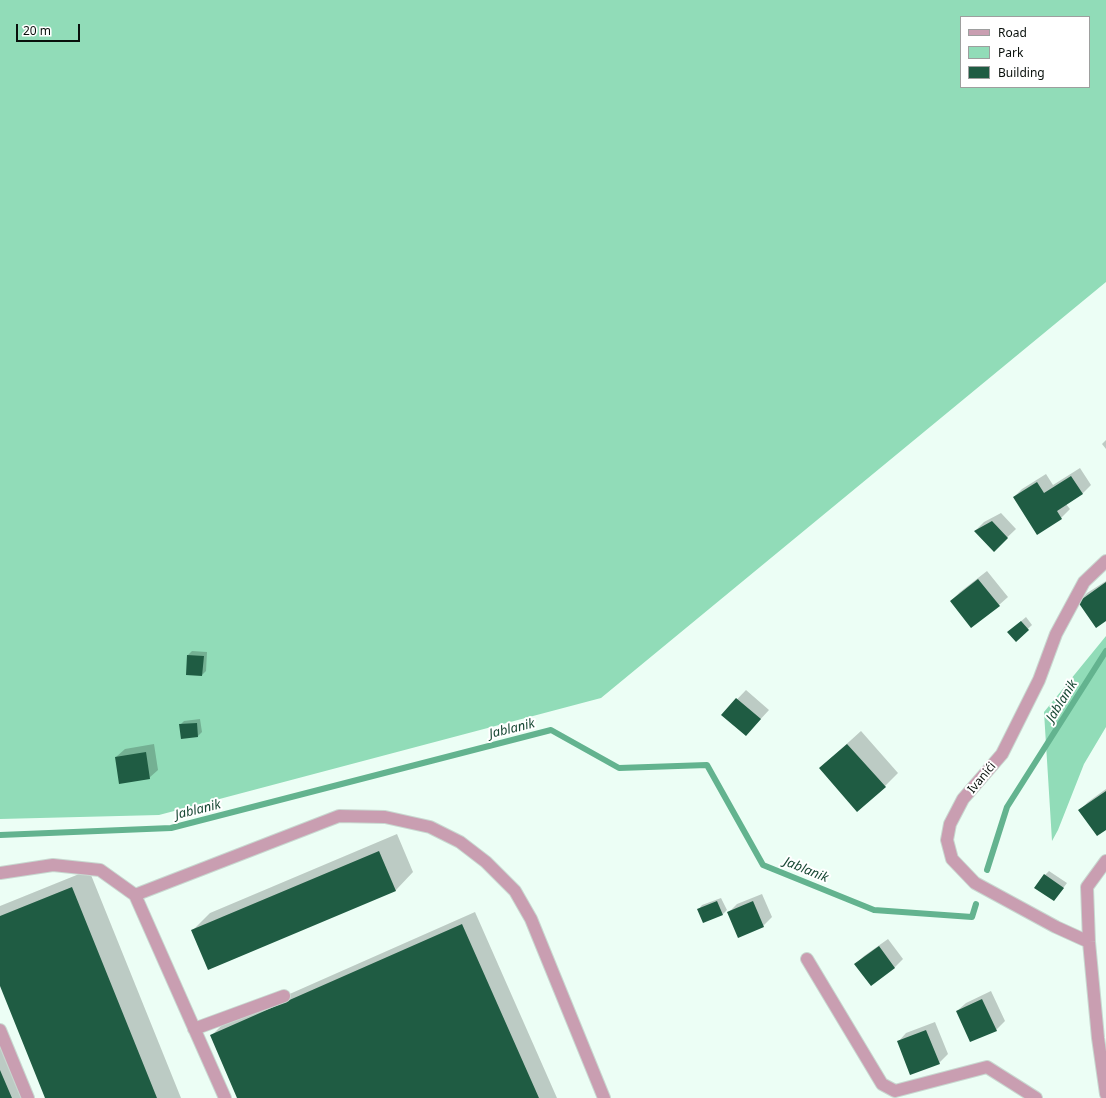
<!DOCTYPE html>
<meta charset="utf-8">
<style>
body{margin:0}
#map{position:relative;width:1106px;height:1098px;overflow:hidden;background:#ecfef5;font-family:"Noto Sans",sans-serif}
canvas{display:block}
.legend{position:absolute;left:960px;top:16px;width:130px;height:72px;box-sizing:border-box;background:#fff;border:1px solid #9d9f9e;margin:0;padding:5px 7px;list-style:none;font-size:12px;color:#09100c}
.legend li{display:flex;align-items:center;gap:8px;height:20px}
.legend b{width:20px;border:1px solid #9d9f9e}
.scale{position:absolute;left:16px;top:24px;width:64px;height:18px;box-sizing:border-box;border:2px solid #09100c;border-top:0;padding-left:5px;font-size:12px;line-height:14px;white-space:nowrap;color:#09100c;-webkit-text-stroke:3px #fff;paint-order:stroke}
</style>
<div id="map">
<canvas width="1106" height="1098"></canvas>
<ul class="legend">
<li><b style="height:5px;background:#c99eb1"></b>Road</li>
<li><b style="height:11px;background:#91dcb8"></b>Park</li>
<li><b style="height:11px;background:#1f5c43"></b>Building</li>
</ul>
<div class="scale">20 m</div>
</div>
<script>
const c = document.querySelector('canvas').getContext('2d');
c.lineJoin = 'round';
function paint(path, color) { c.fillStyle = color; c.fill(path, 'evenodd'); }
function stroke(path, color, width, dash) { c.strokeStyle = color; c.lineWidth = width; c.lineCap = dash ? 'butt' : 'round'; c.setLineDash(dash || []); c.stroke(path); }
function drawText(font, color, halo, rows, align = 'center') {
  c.font = font + ' "Noto Sans",sans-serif'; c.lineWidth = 4; c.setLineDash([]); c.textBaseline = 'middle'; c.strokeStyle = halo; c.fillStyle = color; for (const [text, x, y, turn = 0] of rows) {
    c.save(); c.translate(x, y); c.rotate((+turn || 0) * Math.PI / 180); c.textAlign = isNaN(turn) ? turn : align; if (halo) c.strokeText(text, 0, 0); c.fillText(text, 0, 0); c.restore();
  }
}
const green = new Path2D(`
 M0,0H1106V282L601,698L159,815L0,819ZM961,17H1089V87H961Z
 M1106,636V727L1084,764L1058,830L1052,841L1044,712Z`);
const shadow = new Path2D(`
 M1106,440V449L1102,444Z
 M1080,468L1091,485L1082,494L1066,504L1070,509L1061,518L1014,497L1022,489L1046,474L1053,485Z
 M1001,513L1016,529L994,550L975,531L984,522Z
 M987,571L1008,597L999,605L951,601L960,592Z
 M1106,581V620L1079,602L1087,593Z
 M1026,617L1032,625L1016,640L1013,628Z
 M192,651L207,652L206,671L202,675L188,655Z
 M746,690L769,710L746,735L723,714Z
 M200,719L202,732L198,736L180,725L184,721Z
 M861,731L898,773L885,786L820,768Z
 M154,744L158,770L149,778L116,757L125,749Z
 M1106,789V829L1080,810L1088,802Z
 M397,834L413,872L396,890L209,969L192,931L210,913Z
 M89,870L181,1098H46L0,984V906Z
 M1049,871L1067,883L1054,900L1045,875Z
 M762,894L772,917L763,926L728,913L737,904Z
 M721,898L727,910L723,914L698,910L702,905Z
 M475,912L557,1098H239L211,1036L224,1023Z
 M888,939L903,959L894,968L856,964L864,956Z
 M991,991L1005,1021L996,1030L957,1011L966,1003Z
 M935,1022L948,1054L939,1063L898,1042L906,1033Z
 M0,1026L30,1098H0Z`);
const stream = new Path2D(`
 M0,835L171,828L551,730L619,768L707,765L763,865L874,910L972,917L976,904
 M987,870L1007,807L1106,651`);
const building = new Path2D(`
 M1071,476L1083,494L1057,511L1062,519L1037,535L1013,497L1037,482L1044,493Z
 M992,521L1008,538L994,552L974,531Z
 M978,579L1000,606L971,628L950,601Z
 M1106,582V621L1096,628L1078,602Z
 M1021,621L1029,630L1016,642L1007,632Z
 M187,655L204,656L202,676L186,675Z
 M736,698L761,719L746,736L721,715Z
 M197,723L198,737L181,739L179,724Z
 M847,744L886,787L857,812L819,768Z
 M146,752L150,779L119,784L115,757Z
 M1106,791V830L1097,836L1078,810Z
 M379,851L396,891L208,970L191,930Z
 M1044,874L1064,888L1054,901L1034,888Z
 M72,887L157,1098H45L0,986V916Z
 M717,901L723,915L703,923L697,909Z
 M753,901L764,927L738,938L727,912Z
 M462,924L539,1098H237L210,1035Z
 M879,946L895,968L871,986L854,964Z
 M982,999L997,1031L970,1042L956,1011Z
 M926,1030L940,1064L910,1075L897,1041Z
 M0,1070L12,1098H0Z`);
const minor = new Path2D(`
 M1106,861L1087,887L1089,942L1098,1038L1106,1094
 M0,873L53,865L100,870L135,895L339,816L385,817L430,827L460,842L486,862L515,891L531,919L604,1098
 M135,895L225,1098
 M1089,942L1056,927L975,883L952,859L947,840L950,824L963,799L1002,754L1039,680L1056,634L1084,582L1106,561
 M807,959L882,1084L895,1091L987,1067L1036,1098
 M194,1029L284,996
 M0,1030L28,1098`);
const streetNames = [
 ["Ivanići",982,778,-50]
];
const waterNames = [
 ["Jablanik",1062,701,-58],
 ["Jablanik",512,729,-14],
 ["Jablanik",198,810,-14],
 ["Jablanik",806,870,22]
];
paint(green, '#91dcb8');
paint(shadow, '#0003');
stroke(stream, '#63b38f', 6);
paint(building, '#1f5c43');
stroke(minor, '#c8d8d0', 14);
stroke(minor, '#c99eb1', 12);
drawText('12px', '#09100c', '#fff', streetNames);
drawText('italic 13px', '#184834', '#fff', waterNames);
</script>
